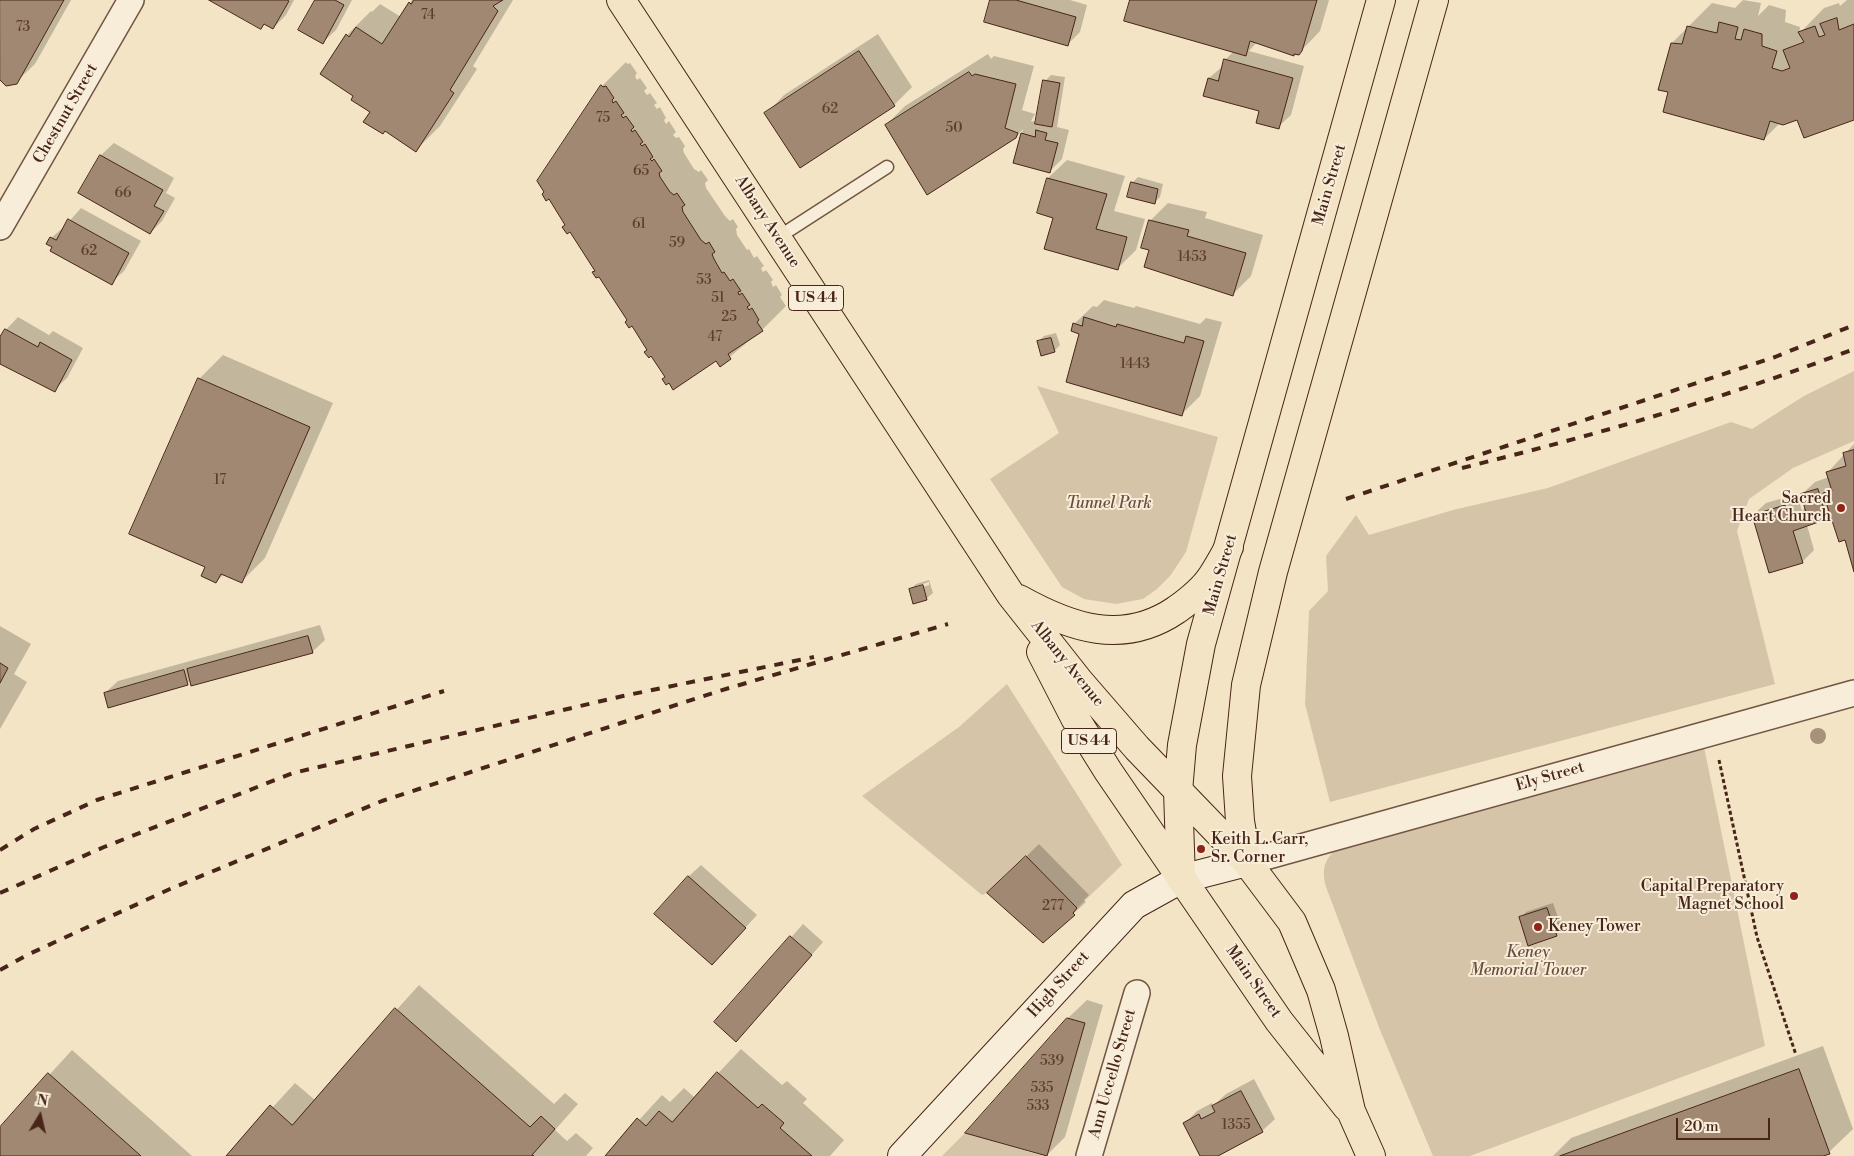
<!DOCTYPE html>
<style>
body{margin:0}
#map{position:relative;width:1854px;height:1156px;overflow:hidden;background:#f3e4c5;font-family:"Libre Bodoni",serif}
canvas{display:block}
.north{position:absolute;left:15px;top:1091px;width:50px;height:50px;-webkit-text-stroke:4px #f7edd9;paint-order:stroke;rotate:9deg;font-size:14px;font-weight:700;line-height:20px;text-align:center;color:#472518}
.north::after{content:'';display:block;margin:auto;width:18px;height:22px;background:#472518;clip-path:polygon(50% 0,100% 100%,50% 72%,0 100%)}
.scale{position:absolute;left:1676px;top:1118px;width:94px;height:22px;box-sizing:border-box;border:2px solid #472518;border-top:0;padding-left:6px;font-size:15px;line-height:18px;white-space:nowrap;color:#472518;-webkit-text-stroke:4px #f7edd9;paint-order:stroke}
</style>
<div id="map">
<canvas width="1854" height="1156"></canvas>
<div class="north">N</div>
<div class="scale">20 m</div>
</div>
<script>
const c = document.querySelector('canvas').getContext('2d');
c.lineJoin = 'round';
function paint(path, color) { c.fillStyle = color; c.fill(path, 'evenodd'); }
function stroke(path, color, width, dash) { c.strokeStyle = color; c.lineWidth = width; c.lineCap = dash ? 'butt' : 'round'; c.setLineDash(dash || []); c.stroke(path); }
function drawText(font, color, halo, rows, align = 'center') {
  c.font = font + ' "Libre Bodoni",serif'; c.lineWidth = 4; c.setLineDash([]); c.textBaseline = 'middle'; c.strokeStyle = halo; c.fillStyle = color; for (const [text, x, y, turn = 0] of rows) {
    c.save(); c.translate(x, y); c.rotate((+turn || 0) * Math.PI / 180); c.textAlign = isNaN(turn) ? turn : align; if (halo) c.strokeText(text, 0, 0); c.fillText(text, 0, 0); c.restore();
  }
}
const green = new Path2D(`
 M1854,371V441L1793,468L1749,499L1737,531L1775,684L1330,802L1305,704L1309,611L1328,591L1326,556L1356,515L1369,535L1453,510L1548,488L1731,422L1752,429L1804,396Z
 M1037,386L1218,437L1186,552L1170,576L1157,589L1143,599L1116,604L1084,599L1062,587L990,479L1059,433Z
 M1007,684L1122,865L1077,908L1026,856L987,893L982,895L862,796L959,727Z
 M1704,747L1765,1046L1470,1156H1433L1380,1030L1326,887C1322,872 1323,860 1336,850Z
 M965,1133L1043,1156H942Z`);
const shadow = new Path2D(`
 M0,0H71L35,64L16,82L0,78Z
 M211,0H294L286,15L273,28L265,23L261,28Z
 M316,0H352L336,30L323,42Z
 M412,0H513L473,66L477,69L440,126L416,150L355,96L321,74L347,35L371,11L372,12L380,4L401,17Z
 M991,0H1070L1087,5L1080,32L1067,45Z
 M1131,0H1329L1320,31L1299,53L1257,42L1249,51L1304,66L1291,115L1278,127L1261,110L1205,95L1209,78L1223,66L1225,60L1234,51Z
 M1743,0L1761,3L1758,16L1769,5L1786,10L1785,22L1800,27L1799,34L1824,8L1839,3L1840,6L1847,0H1854V119L1798,118L1780,123L1764,139L1669,91L1672,43L1712,3L1735,8Z
 M878,34L912,87L894,105L766,114L784,95Z
 M988,54L991,59L994,56L1034,66L1022,110L1035,114L1031,121L1036,122L1045,81L1051,75L1065,77L1057,127L1069,130L1062,159L1050,171L1014,162L1023,129L1016,137L886,125L905,106Z
 M626,62L627,64L630,63L637,73L635,76L637,80L640,78L647,88L644,91L647,95L650,93L657,103L654,105L657,109L660,107L666,118L664,120L666,124L669,121L676,132L673,135L676,138L679,137L685,146L683,149L684,153L694,169L699,172L701,170L708,180L705,183L706,188L725,216L730,221L733,219L738,227L736,229L737,235L747,250L749,249L754,258L757,256L764,266L761,268L763,272L766,270L773,280L771,282L773,287L776,285L782,295L780,297L786,306L762,330L720,365L716,360L666,376L538,181L602,86Z
 M114,143L174,178L166,193L175,198L162,221L150,233L80,193L101,155Z
 M1067,160L1125,176L1114,211L1145,219L1136,250L1118,268L1054,217L1039,212L1048,178Z
 M1138,177L1163,184L1160,197L1154,203L1132,183Z
 M1168,203L1207,212L1205,218L1263,235L1251,276L1233,294L1150,250V221Z
 M81,208L141,241L124,271L111,283L51,238L65,226Z
 M1104,300L1134,308L1136,306L1200,324L1206,318L1222,322L1200,396L1182,414L1081,333L1074,324L1093,306L1097,307Z
 M18,317L49,335L53,331L83,348L67,378L54,390L0,361V336Z
 M1056,333L1060,345L1054,351L1038,342L1044,336Z
 M223,355L333,403L265,558L241,582L224,574L216,582L206,566L199,379Z
 M1854,444V567L1846,539L1831,514L1826,518L1807,525L1814,550L1802,562L1753,515L1766,503L1797,494L1802,511L1806,507L1802,494L1815,482L1829,477L1828,472Z
 M929,580L933,593L927,598L914,602L910,590L916,584ZM929,582V585L916,589V586Z
 M320,625L325,640L312,652L191,680L187,683L105,693L118,681Z
 M0,626L31,644L14,674L27,682L0,729Z
 M1039,844L1089,895L1084,900L1086,902L1043,942L1001,881Z
 M701,865L757,915L712,964L688,877Z
 M1553,903L1562,929L1556,935L1521,918L1526,912Z
 M803,924L823,942L748,1028L716,1022Z
 M419,985L554,1104L565,1093L578,1104L555,1130L567,1141L576,1133L593,1148L586,1156H228L295,1083L315,1100Z
 M1087,1000L1103,1005L1065,1137L1046,1156L1068,1018Z
 M1823,1046L1853,1129L1829,1152L1819,1156H1553L1571,1138Z
 M741,1049L782,1085L787,1081L807,1099L803,1103L844,1140L830,1156H606L662,1095L670,1102L684,1088L695,1098Z
 M72,1050L192,1156H0V1129Z
 M1254,1079L1275,1119L1262,1131L1216,1156H1201L1184,1124L1197,1111L1212,1103L1213,1106L1226,1094Z`);
const building = new Path2D(`
 M0,0H64L17,84L6,86L0,80Z
 M209,0H287L289,1L273,29L264,24L261,29Z
 M315,0H335L344,5L323,44L298,30Z
 M414,0H503L493,6L498,11L450,90L454,93L416,152L385,131L383,134L363,122L370,112L351,100L353,96L320,74L346,34L349,37L356,27L382,44L409,2L411,4Z
 M990,0H1016L1076,17L1068,46L984,22Z
 M1130,0H1317L1302,51L1299,55L1294,54V56L1250,41L1246,56L1124,21Z
 M1837,18L1839,30L1854,24V120L1804,138L1797,120L1783,125L1770,121L1764,140L1663,112L1668,92L1658,90L1671,43L1682,44L1687,26L1717,33L1719,22L1738,27L1735,39L1741,40L1744,29L1762,34V46L1777,51L1772,68L1782,71L1790,68L1783,50L1804,42L1798,32L1815,26L1819,37L1825,35L1820,24Z
 M859,51L895,106L800,168L764,113Z
 M1224,59L1293,78L1279,129L1256,123L1259,111L1203,96L1208,78L1218,81Z
 M969,72L972,76L975,74L1016,84L1005,128L1018,133L1016,138L927,195L885,125Z
 M1043,80L1060,83L1052,127L1035,124Z
 M601,85L603,87L606,86L614,98L612,100L613,103L616,101L624,113L621,115L623,118L626,116L634,127L631,130L632,132L635,130L643,142L640,144L642,146L645,144L653,157L650,159L652,161L654,159L662,171L659,173L660,177L670,192L674,195L677,193L685,205L682,207L683,212L701,240L706,244L709,242L715,252L712,254L714,259L722,273L724,272L730,281L733,279L741,291L738,292L739,295L742,293L750,305L747,307L749,310L752,308L759,320L757,322L763,331L728,354L731,359L720,367L716,361L673,390L669,383L666,385L662,379L665,377L651,356L649,358L644,352L647,350L632,326L629,328L625,322L627,320L599,277L596,278L592,272L595,271L570,232L567,234L562,227L565,225L549,199L546,201L542,194L544,192L537,181Z
 M1036,130L1047,133L1045,140L1058,143L1050,173L1013,163L1021,133L1035,137Z
 M100,155L163,190L154,206L164,211L150,234L78,193Z
 M1047,178L1107,194L1096,229L1127,237L1118,270L1044,249L1053,218L1037,213Z
 M1131,182L1158,189L1155,204L1127,197Z
 M68,219L129,253L112,285L50,251L52,247L46,244L50,237L56,240Z
 M1149,220L1189,230L1187,236L1246,253L1233,296L1144,267L1149,250L1141,248Z
 M1084,317L1116,327L1117,324L1184,343L1186,336L1204,341L1182,416L1066,382L1079,334L1071,331L1073,323L1082,326Z
 M5,329L38,347L40,342L72,360L55,392L0,364V337Z
 M1051,338L1055,352L1041,356L1037,341Z
 M198,378L310,427L242,583L221,574L216,583L201,576L205,567L129,534Z
 M1854,450V572L1845,540L1839,542L1823,493L1832,491L1826,472L1846,466L1843,453Z
 M1818,489L1827,519L1793,531L1803,563L1769,573L1752,515L1785,505L1790,522L1797,520L1796,516L1806,513L1801,494Z
 M923,585L927,600L913,604L909,589Z
 M308,636L313,653L191,686L187,669Z
 M0,663L8,668L0,683Z
 M184,670L188,685L108,708L104,693Z
 M1026,856L1077,908L1073,913L1075,915L1043,943L987,893Z
 M688,876L746,928L712,965L654,914Z
 M1547,908L1557,936L1528,946L1519,917Z
 M790,936L812,955L736,1042L714,1022Z
 M395,1008L530,1127L541,1116L555,1129L532,1155L534,1156H226L270,1105L292,1125Z
 M1067,1018L1085,1023L1047,1156L965,1133Z
 M1799,1069L1830,1154L1823,1156H1560Z
 M717,1072L758,1108L762,1104L784,1123L780,1128L812,1156H605L637,1118L646,1126L659,1111L672,1122Z
 M48,1073L141,1156H0V1127Z
 M1241,1091L1263,1132L1218,1156H1200L1183,1123L1199,1114L1201,1119L1215,1112L1212,1106Z`);
const path = new Path2D(`
 M1719,760L1757,937L1796,1055`);
const lane = new Path2D(`
 M777,238L887,167`);
const street = new Path2D(`
 M0,227L131,0
 M1247,862L1854,693
 M1089,1156L1137,993`);
const secondary = new Path2D(`
 M902,1156L1134,905L1181,879L1247,862`);
const primary = new Path2D(`
 M1247,862L1240,821L1237,776L1246,685L1273,572L1434,0
 M1181,879L1178,791L1182,745L1201,644L1381,0`);
const highway = new Path2D(`
 M621,0L1011,595L1079,681L1137,748L1247,862L1292,922L1321,990L1334,1036L1351,1111L1371,1156
 M1019,599C1071,628 1123,646 1176,610C1190,600 1203,590 1212,576C1218,567 1224,556 1229,547
 M1041,652L1075,718L1108,771L1279,1021L1347,1107`);
const rail = new Path2D(`
 M1462,468C1595,435 1726,398 1854,349
 M1346,499L1775,357L1854,325
 M0,850L34,829L97,800L444,691
 M0,893L104,847L293,773L623,696L814,657
 M0,970L27,955L170,889L382,801L719,691L948,624`);
const trees = [
 [1818,736]
];
const markers = [
 [1841,508,5,"#8f2418"],
 [1201,849,5,"#8f2418"],
 [1794,896,5,"#8f2418"],
 [1538,927,5,"#8f2418"]
];
const numberNames = [
 ["74",428,16],
 ["73",23,28],
 ["62",830,110],
 ["75",603,119],
 ["50",954,129],
 ["65",641,172],
 ["66",123,194],
 ["61",639,225],
 ["59",677,244],
 ["62",89,252],
 ["1453",1192,258],
 ["53",704,281],
 ["51",718,299],
 ["25",729,318],
 ["47",715,338],
 ["1443",1135,365],
 ["17",220,481],
 ["277",1053,907],
 ["539",1052,1062],
 ["535",1042,1089],
 ["533",1038,1107],
 ["1355",1236,1126]
];
const shields = [
 [816,298,55],
 [1089,741,55]
];
const shieldNames = [
 ["US 44",816,298],
 ["US 44",1089,741]
];
const streetNames = [
 ["Chestnut Street",66,114,-60],
 ["Main Street",1330,185,-74],
 ["Albany Avenue",767,222,57],
 ["Main Street",1221,575,-74],
 ["Albany Avenue",1067,664,51],
 ["Ely Street",1550,777,-16],
 ["Main Street",1253,982,55],
 ["High Street",1059,985,-48],
 ["Ann Uccello Street",1113,1074,-74]
];
const poiNames = [
 ["Sacred",1831,499],
 ["Heart Church",1831,517],
 ["Keith L. Carr,",1211,840,"left"],
 ["Sr. Corner",1211,858,"left"],
 ["Capital Preparatory",1784,887],
 ["Magnet School",1784,905],
 ["Keney Tower",1548,927,"left"]
];
const parkNames = [
 ["Tunnel Park",1109,504],
 ["Keney",1528,953],
 ["Memorial Tower",1528,971]
];
paint(green, '#d6c4a8');
paint(shadow, '#0003');
paint(building, '#a08872');
stroke(building, '#472518', 1);
stroke(lane, '#725543', 15);
stroke(street, '#725543', 28);
stroke(secondary, '#472518', 30);
stroke(primary, '#472518', 30);
stroke(highway, '#472518', 30);
stroke(path, '#472518', 3, [4, 2.5]);
stroke(lane, '#f7edd9', 12);
stroke(street, '#f7edd9', 25);
stroke(secondary, '#f7edd9', 28);
stroke(primary, '#f3e4c5', 28);
stroke(highway, '#f3e4c5', 28);
stroke(rail, '#472518', 4, [9, 9]);
c.fillStyle = '#a8917a';
for (const [x, y] of trees) { c.beginPath(); c.arc(x, y, 8, 0, 2 * Math.PI); c.fill(); }
for (const [x, y, r, color] of markers) { const dot = new Path2D(); dot.arc(x, y, r, 0, 2 * Math.PI); c.fillStyle = color; c.fill(dot); stroke(dot, '#f7edd9', 2); }
drawText('14px', '#5d3e2e', null, numberNames);
for (const [x, y, w] of shields) { const box = new Path2D(); box.roundRect(x - w / 2, y - 12.5, w, 25, 4); c.fillStyle = '#f7edd9'; c.fill(box); stroke(box, '#472518', 1); }
drawText('bold 15px', '#472518', null, shieldNames);
drawText('16px', '#472518', '#f7edd9', streetNames);
drawText('16px', '#472518', '#f7edd9', poiNames, 'right');
drawText('italic 16px', '#6b4d3c', '#f7edd9', parkNames);
</script>
